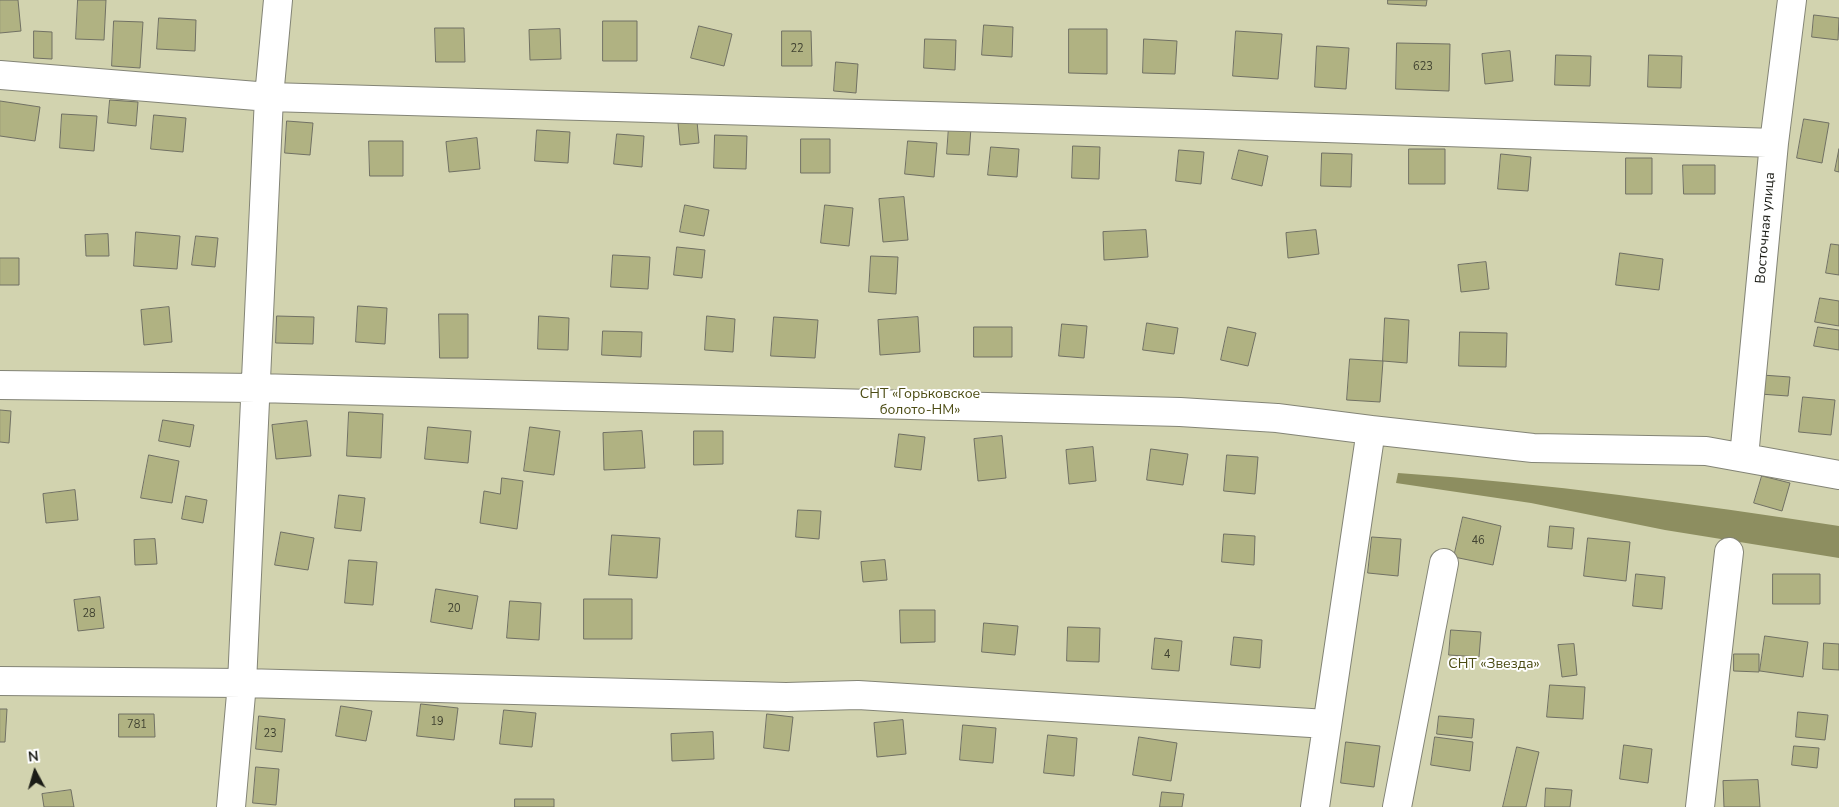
<!DOCTYPE html>
<meta charset="utf-8">
<style>
body{margin:0}
#map{position:relative;width:1839px;height:807px;overflow:hidden;background:#e0e1d2;font-family:"Nunito Sans",sans-serif}
canvas{display:block}
.north{position:absolute;left:10px;top:747px;width:50px;height:50px;-webkit-text-stroke:4px #fff;paint-order:stroke;rotate:354deg;font-size:14px;font-weight:700;line-height:20px;text-align:center;color:#1b1c16}
.north::after{content:'';display:block;margin:auto;width:18px;height:22px;background:#1b1c16;clip-path:polygon(50% 0,100% 100%,50% 72%,0 100%)}
</style>
<div id="map">
<canvas width="1839" height="807"></canvas>
<div class="north">N</div>
</div>
<script>
const c = document.querySelector('canvas').getContext('2d');
c.lineJoin = 'round';
function paint(path, color) { c.fillStyle = color; c.fill(path, 'evenodd'); }
function stroke(path, color, width, dash) { c.strokeStyle = color; c.lineWidth = width; c.lineCap = dash ? 'butt' : 'round'; c.setLineDash(dash || []); c.stroke(path); }
function drawText(font, color, halo, rows, align = 'center') {
  c.font = font + ' "Nunito Sans",sans-serif'; c.lineWidth = 4; c.setLineDash([]); c.textBaseline = 'middle'; c.strokeStyle = halo; c.fillStyle = color; for (const [text, x, y, turn = 0] of rows) {
    c.save(); c.translate(x, y); c.rotate((+turn || 0) * Math.PI / 180); c.textAlign = isNaN(turn) ? turn : align; if (halo) c.strokeText(text, 0, 0); c.fillText(text, 0, 0); c.restore();
  }
}
const green = new Path2D(`
 M0,0H1839V807H0Z`);
const water = new Path2D(`
 M1398,473C1546,483 1693,504 1839,526V558L1665,530L1531,503L1396,483Z`);
const building = new Path2D(`
 M0,0H18L21,31L0,33Z
 M78,0H106L104,40L76,39Z
 M1388,0H1427L1426,6L1388,4Z
 M1814,15L1839,18L1838,40L1812,37Z
 M159,18L196,20L195,51L157,49Z
 M114,21L143,22L140,68L112,66Z
 M603,21H637V61H603Z
 M984,25L1013,27L1012,57L982,55Z
 M699,26L732,34L724,66L691,58Z
 M435,28H464L465,62H436Z
 M560,29L561,59L530,60L529,30Z
 M1069,29H1107V74L1069,73Z
 M34,31L52,32V59L34,58Z
 M782,31H811L812,66H782Z
 M1236,31L1282,34L1278,79L1233,76Z
 M925,39L956,40L955,70L924,68Z
 M1144,39L1177,41L1175,74L1143,73Z
 M1397,43L1450,44L1449,91L1396,89Z
 M1317,46L1349,48L1346,89L1315,87Z
 M1510,51L1513,81L1485,84L1482,54Z
 M1556,55L1591,56L1590,86L1555,85Z
 M1649,55L1682,56L1681,88L1648,87Z
 M836,62L858,64L856,93L834,91Z
 M110,100L138,102L136,126L108,123Z
 M0,101L40,107L35,141L0,136Z
 M62,114L97,116L94,151L60,148Z
 M154,115L186,118L183,152L151,149Z
 M1804,119L1829,123L1822,163L1797,158Z
 M287,121L313,123L310,155L285,153Z
 M697,121L699,143L680,145L678,123Z
 M949,126L971,128L969,155L947,154Z
 M537,130L570,132L568,163L535,161Z
 M617,134L644,136L642,167L614,164Z
 M715,135L747,136L746,169L714,168Z
 M477,138L480,169L449,172L446,142Z
 M801,139H830V173H801Z
 M369,141H403V176H370Z
 M908,141L937,143L934,177L905,174Z
 M1073,146L1100,147L1099,179L1072,178Z
 M991,147L1019,149L1017,177L988,175Z
 M1409,149H1445V184H1409Z
 M1839,149V172L1835,171Z
 M1179,150L1204,152L1201,184L1176,181Z
 M1239,150L1268,156L1262,186L1232,179Z
 M1322,153L1352,154L1351,187L1321,186Z
 M1501,154L1531,157L1528,191L1498,189Z
 M1626,158H1652V194H1626Z
 M1683,165H1715V194H1684Z
 M904,197L908,240L883,242L879,199Z
 M685,205L709,210L704,236L680,232Z
 M825,205L853,208L849,246L821,243Z
 M1146,230L1148,257L1104,260L1103,232Z
 M1316,230L1319,254L1288,258L1286,233Z
 M136,232L180,236L177,269L134,266Z
 M108,234L109,256H86L85,235Z
 M196,236L218,238L215,267L192,265Z
 M1831,244L1839,245V275L1826,273Z
 M677,247L705,250L702,278L674,275Z
 M1620,253L1663,259L1659,290L1616,285Z
 M613,255L650,257L648,289L611,287Z
 M871,256L898,257L896,294L869,292Z
 M0,258H19V285H0Z
 M1486,262L1489,289L1461,292L1458,265Z
 M1820,298L1839,301V326L1815,322Z
 M358,306L387,308L385,344L356,342Z
 M169,307L172,342L144,345L141,310Z
 M439,314H468V358H440Z
 M277,316L314,317L313,344L276,343Z
 M539,316L569,318L568,350L538,349Z
 M707,316L735,319L733,352L705,350Z
 M774,317L818,320L815,358L771,356Z
 M918,317L920,352L880,355L878,320Z
 M1385,318L1409,320L1407,363L1383,361Z
 M1147,323L1178,328L1174,354L1143,350Z
 M1062,324L1087,326L1084,358L1059,356Z
 M974,327H1012V357H974Z
 M1228,327L1256,333L1248,366L1221,360Z
 M1818,327L1839,330V350L1814,346Z
 M603,331L642,332L641,357L602,355Z
 M1460,332L1507,333L1506,367L1459,366Z
 M1350,359L1383,361L1380,402L1347,400Z
 M1762,375L1790,377L1788,396L1760,394Z
 M1803,397L1835,400L1831,435L1799,432Z
 M0,410L11,411L9,443L0,442Z
 M349,412L383,414L381,458L347,456Z
 M163,420L194,425L190,447L159,441Z
 M307,421L311,456L276,459L272,425Z
 M428,427L471,431L468,463L425,459Z
 M530,427L560,431L554,475L524,471Z
 M642,431L645,468L604,470L603,433Z
 M694,431H723V464L694,465Z
 M899,434L925,437L921,470L895,467Z
 M1002,436L1006,478L978,481L974,439Z
 M1093,447L1096,481L1069,484L1066,450Z
 M1151,449L1188,454L1183,485L1147,480Z
 M149,455L179,461L172,503L141,498Z
 M1227,455L1258,457L1255,494L1224,491Z
 M1762,476L1790,483L1782,511L1754,503Z
 M502,478L523,481L517,529L480,523L484,491L500,494Z
 M75,490L78,520L46,523L43,494Z
 M339,495L365,498L361,531L335,528Z
 M186,496L207,500L203,523L182,519Z
 M798,510L821,511L819,539L796,537Z
 M1463,517L1501,526L1493,565L1454,557Z
 M1550,526L1574,528L1572,549L1548,547Z
 M281,532L314,538L308,570L275,565Z
 M1224,534L1255,536L1254,565L1222,562Z
 M612,535L660,538L657,578L609,575Z
 M1372,537L1401,539L1398,576L1368,573Z
 M1588,538L1630,542L1626,581L1584,576Z
 M155,539L157,564L135,565L134,540Z
 M349,560L377,562L373,605L345,603Z
 M885,560L887,580L863,582L861,562Z
 M1636,574L1665,577L1662,609L1633,606Z
 M1773,574H1820V604H1773Z
 M436,589L478,596L472,629L431,622Z
 M100,597L104,628L78,631L74,600Z
 M584,599H632V639H584Z
 M510,601L541,603L539,640L507,638Z
 M900,610H935V642L901,643Z
 M984,623L1018,626L1015,655L982,652Z
 M1068,627L1100,628L1099,662L1067,661Z
 M1451,630L1481,632L1479,657L1449,655Z
 M1765,636L1808,642L1803,677L1760,671Z
 M1234,637L1262,640L1260,668L1231,665Z
 M1155,638L1182,641L1179,671L1152,669Z
 M1824,643L1839,644V670L1823,669Z
 M1574,644L1577,675L1562,677L1558,645Z
 M1734,654H1759V672L1734,671Z
 M1550,685L1585,687L1583,719L1547,717Z
 M421,704L458,708L454,740L417,736Z
 M341,706L372,711L366,741L336,736Z
 M0,709H7L5,742H0Z
 M504,710L536,713L532,747L500,744Z
 M1798,712L1828,715L1825,740L1796,737Z
 M119,714H154L155,737H119Z
 M767,714L793,717L789,751L764,748Z
 M259,716L285,719L282,752L256,749Z
 M1439,716L1474,719L1472,738L1437,734Z
 M903,720L906,754L877,757L874,723Z
 M963,725L996,728L993,763L960,760Z
 M713,732L714,759L672,761L671,734Z
 M1048,735L1077,738L1074,776L1044,773Z
 M1139,737L1177,743L1171,781L1133,775Z
 M1435,737L1473,742L1470,771L1431,765Z
 M1346,742L1380,746L1374,787L1341,783Z
 M1624,745L1652,749L1648,783L1620,779Z
 M1794,746L1819,748L1817,768L1792,765Z
 M1517,747L1539,752L1526,807H1503Z
 M256,767L279,769L276,805L253,803Z
 M1758,780L1760,807H1724L1723,781Z
 M1546,788L1572,790L1570,807H1545Z
 M71,790L74,807H44L42,794Z
 M1162,792L1184,794L1182,807H1160Z
 M515,799H554V807H515Z`);
const minor = new Path2D(`
 M0,75L269,97L1206,124L1774,143
 M0,385L256,388L1180,412L1277,418L1371,430
 M1744,457L1774,143L1792,0
 M0,681L242,683L786,697L858,695L1327,724
 M231,807L242,683L269,97L278,0
 M1315,807L1371,430L1533,448L1706,451L1839,475
 M1397,807L1444,563
 M1700,807L1729,552`);
const numberNames = [
 ["22",797,49],
 ["623",1423,67],
 ["46",1478,541],
 ["20",454,609],
 ["28",89,614],
 ["4",1167,655],
 ["19",437,722],
 ["781",137,725],
 ["23",270,734]
];
const streetNames = [
 ["Восточная улица",1766,228,-85]
];
const parkNames = [
 ["СНТ «Горьковское",920,395],
 ["болото-НМ»",920,411],
 ["СНТ «Звезда»",1494,665]
];
paint(green, '#d2d3af');
paint(water, '#8d8e60');
paint(building, '#b0b282');
stroke(building, '#717164', 1);
stroke(minor, '#838476', 30);
stroke(minor, '#fff', 28);
drawText('11px', '#404231', null, numberNames);
drawText('14px', '#1b1c16', '#fff', streetNames);
drawText('14px', '#4c4c14', '#fff', parkNames);
</script>
